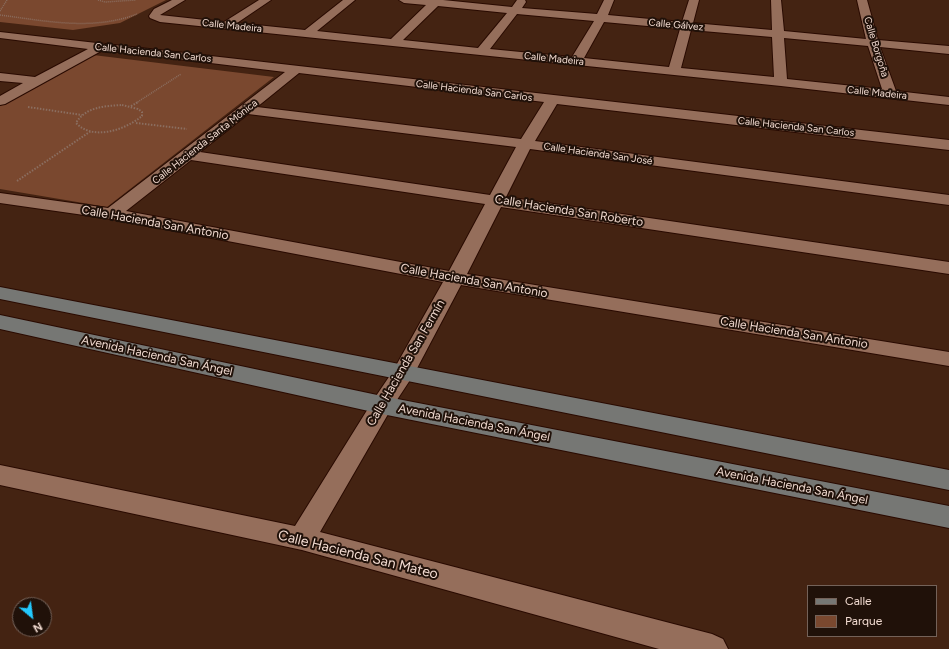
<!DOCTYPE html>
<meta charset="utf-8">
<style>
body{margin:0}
#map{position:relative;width:949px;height:649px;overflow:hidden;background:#442312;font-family:Figtree,sans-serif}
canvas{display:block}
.legend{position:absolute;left:807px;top:585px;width:130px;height:52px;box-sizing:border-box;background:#201109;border:1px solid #746259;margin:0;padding:5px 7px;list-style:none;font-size:12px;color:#f2dbd1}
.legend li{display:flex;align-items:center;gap:8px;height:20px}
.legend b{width:20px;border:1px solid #746259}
.north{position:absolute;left:12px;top:597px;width:40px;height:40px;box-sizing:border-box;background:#201109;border:1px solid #746259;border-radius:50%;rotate:151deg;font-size:11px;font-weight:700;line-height:16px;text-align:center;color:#f2dbd1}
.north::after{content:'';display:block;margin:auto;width:14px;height:18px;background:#23c9fe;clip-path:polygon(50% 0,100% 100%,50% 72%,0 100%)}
</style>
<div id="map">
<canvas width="949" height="649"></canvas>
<ul class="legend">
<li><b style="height:5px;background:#767774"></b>Calle</li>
<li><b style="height:11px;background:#7a482f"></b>Parque</li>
</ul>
<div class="north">N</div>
</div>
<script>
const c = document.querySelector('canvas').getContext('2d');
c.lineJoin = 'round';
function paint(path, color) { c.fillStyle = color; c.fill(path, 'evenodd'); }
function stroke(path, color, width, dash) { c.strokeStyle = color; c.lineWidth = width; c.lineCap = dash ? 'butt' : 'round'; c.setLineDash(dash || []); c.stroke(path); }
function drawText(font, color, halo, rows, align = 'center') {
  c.font = font + ' Figtree,sans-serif'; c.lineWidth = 4; c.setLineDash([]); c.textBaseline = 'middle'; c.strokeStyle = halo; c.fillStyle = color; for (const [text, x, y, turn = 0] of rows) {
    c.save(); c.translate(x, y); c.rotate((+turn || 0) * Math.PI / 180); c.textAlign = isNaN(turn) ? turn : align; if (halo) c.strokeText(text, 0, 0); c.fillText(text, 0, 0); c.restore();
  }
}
const green = new Path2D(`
 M0,0H166L120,23L73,30L0,22Z
 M93,55L274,77L107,207L0,189V106Z`);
const pathFar1 = new Path2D(`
 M98,0L105,2L136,0
 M0,11L7,0
 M0,15C46,21 93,31 137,14
 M136,103L181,74`);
const path = new Path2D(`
 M122,105L138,109L142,112V116C125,130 93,141 76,123C85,107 105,106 122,105Z
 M131,106L138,102
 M28,107L82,115
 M136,123L187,129
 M17,181L91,131`);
const street = new Path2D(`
 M172,0H185L160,15L224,22L259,0H271L237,23L305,30L343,0H355L317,31L391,39L426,5L404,3L399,0H443L512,7L517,0H525L526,2L522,8L597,14L604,0H614L608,15L682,22L689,0H699L693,23L772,30L771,0H781L784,31L866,39L857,0H867L878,40L949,46V54L880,47L896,91L949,97V105L781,86L160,22L150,18L149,16L154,9ZM438,6L507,13L478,48L403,40ZM517,14L594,21L572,57L490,49ZM604,22L680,29L669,67L584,58ZM691,30L772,37L774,77L681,68ZM784,38L868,46L882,89L787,79Z
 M0,32L949,140V150L557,104L535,141L949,195V205L530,149L506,197L949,262V274L501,207L467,274L949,352V366L461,285L414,374L391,409L320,532L712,634L723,639L728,649H659L302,550L0,485V465L295,526L374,399L393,371L443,282L112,219L0,203V193L108,208L285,72L103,50L5,104L0,105V96L23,83L0,81V73L35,77L88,49L0,38ZM299,73L544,102L521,139L257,107ZM248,114L516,147L490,195L200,152ZM191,160L485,204L449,271L126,211Z`);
const secondary = new Path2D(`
 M0,287L949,470V490L0,299Z
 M0,315L382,396L949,506V528L382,414L0,329Z`);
const farStreetnames = [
 ["Calle Gálvez",676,25,5],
 ["Calle Madeira",232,26,6],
 ["Calle Borgoña",876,47,73],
 ["Calle Hacienda San Carlos",153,53,6],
 ["Calle Madeira",554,59,6],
 ["Calle Hacienda San Carlos",474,91,7],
 ["Calle Madeira",877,93,6],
 ["Calle Hacienda San Carlos",796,127,6],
 ["Calle Hacienda Santa Mónica",205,142,-38],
 ["Calle Hacienda San José",598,154,8]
];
const streetNames = [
 ["Calle Hacienda San Roberto",569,211,9],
 ["Calle Hacienda San Antonio",155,223,10],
 ["Calle Hacienda San Antonio",474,281,10],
 ["Calle Hacienda San Antonio",794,333,9],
 ["Avenida Hacienda San Ángel",157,356,12],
 ["Calle Hacienda San Fermín",406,363,-60],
 ["Avenida Hacienda San Ángel",474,423,11],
 ["Avenida Hacienda San Ángel",792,486,11]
];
const nearStreetnames = [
 ["Calle Hacienda San Mateo",358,555,14]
];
paint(green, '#7a482f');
stroke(street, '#290a00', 2);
stroke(secondary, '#290a00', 2);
stroke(pathFar1, '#8b6e60', 1.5, [1, 1]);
stroke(path, '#8b6e60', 2, [1.5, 1.5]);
paint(street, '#956e5b');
paint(secondary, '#767774');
drawText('10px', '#f2dbd1', '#201109', farStreetnames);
drawText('12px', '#f2dbd1', '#201109', streetNames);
drawText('14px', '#f2dbd1', '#201109', nearStreetnames);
</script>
